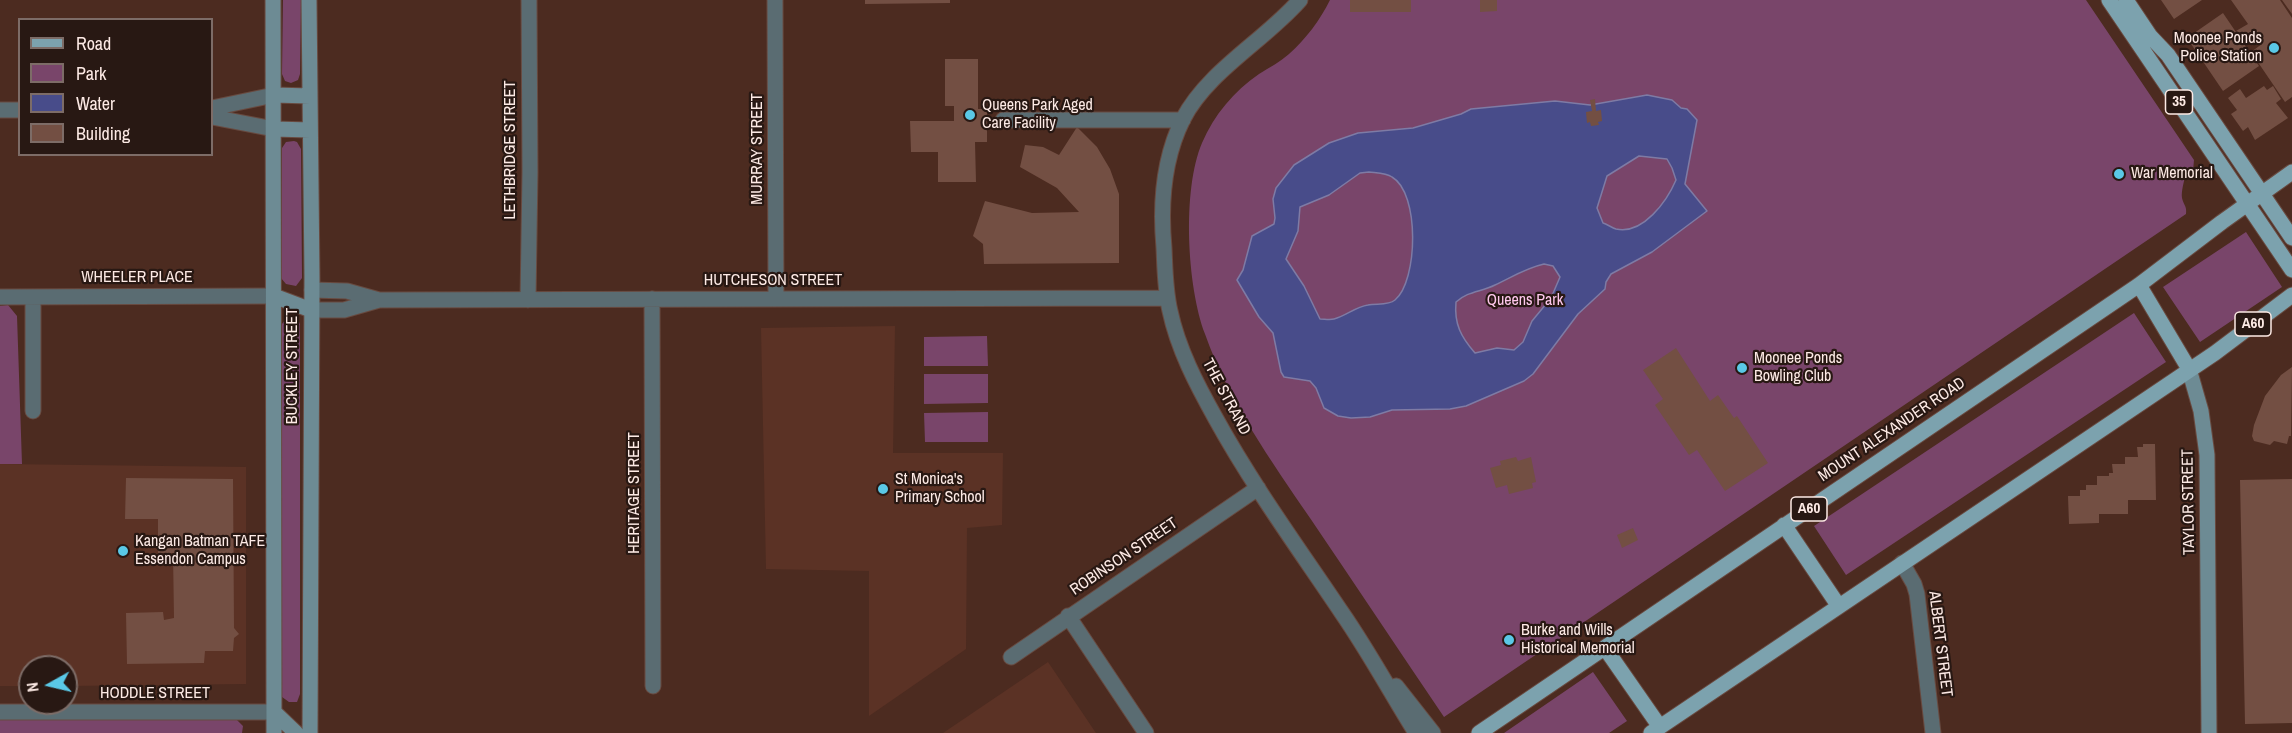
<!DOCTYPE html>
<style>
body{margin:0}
#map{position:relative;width:2292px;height:733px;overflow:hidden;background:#4c2b20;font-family:"Archivo Narrow",sans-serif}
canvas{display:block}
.legend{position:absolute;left:18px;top:18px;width:195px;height:138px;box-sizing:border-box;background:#281813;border:2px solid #7d6c67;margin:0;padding:8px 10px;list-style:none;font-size:18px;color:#fdeae5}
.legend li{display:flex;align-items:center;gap:12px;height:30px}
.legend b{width:30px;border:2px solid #7d6c67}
.north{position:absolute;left:18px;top:655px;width:60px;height:60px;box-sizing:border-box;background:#281813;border:2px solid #7d6c67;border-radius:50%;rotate:262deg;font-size:16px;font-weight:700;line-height:24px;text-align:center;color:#fdeae5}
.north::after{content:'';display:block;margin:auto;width:21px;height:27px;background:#5ac8e6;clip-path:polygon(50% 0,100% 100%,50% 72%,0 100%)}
</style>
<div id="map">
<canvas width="2292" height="733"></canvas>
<ul class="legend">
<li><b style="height:8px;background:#7ca2ae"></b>Road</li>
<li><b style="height:16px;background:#79456a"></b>Park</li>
<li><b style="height:16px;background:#484c8a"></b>Water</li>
<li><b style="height:16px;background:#734f43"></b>Building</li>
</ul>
<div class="north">N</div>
</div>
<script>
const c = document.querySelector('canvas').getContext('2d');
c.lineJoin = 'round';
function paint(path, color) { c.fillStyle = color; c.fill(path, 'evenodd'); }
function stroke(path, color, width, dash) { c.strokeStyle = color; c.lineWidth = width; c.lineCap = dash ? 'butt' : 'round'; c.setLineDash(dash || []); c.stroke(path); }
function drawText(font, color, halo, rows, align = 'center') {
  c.font = font + ' "Archivo Narrow",sans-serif'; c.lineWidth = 4.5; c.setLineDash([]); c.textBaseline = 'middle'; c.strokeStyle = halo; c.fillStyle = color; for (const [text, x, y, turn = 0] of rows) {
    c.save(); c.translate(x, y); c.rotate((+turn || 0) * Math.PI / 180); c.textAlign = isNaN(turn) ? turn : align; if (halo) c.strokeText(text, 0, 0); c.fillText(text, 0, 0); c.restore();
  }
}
const built = new Path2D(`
 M895,326L893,453H1003L1002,525L967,528L966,649L869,716V571L766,569L761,328Z
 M0,464L246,467V684L66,686V667H30V686H0Z
 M1048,662L1096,733H943Z`);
const green = new Path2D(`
 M283,0H301L300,74L298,80L291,83L285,81L282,74Z
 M1330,0H2086L2194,160L2193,171L2185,176C2184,182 2181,192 2182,198C2184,206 2187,206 2186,214L1444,717C1399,651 1355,584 1310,518C1271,461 1228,400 1205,334C1187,286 1182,190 1202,143C1214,115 1234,91 1259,74C1270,67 1280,62 1289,54C1306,39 1320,20 1330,0Z
 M294,141L297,142L301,149L302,278L296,286L286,284L281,278L282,148L286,142Z
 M2246,232L2282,287L2200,342L2163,287Z
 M8,305L17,316L22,464H0V306Z
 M2134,313L2166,362L1846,575L1814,526Z
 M288,316H297L300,324V694L297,702H289L282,697V324Z
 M987,336L988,366H924V337Z
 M924,374H988V403L924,404Z
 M988,412V442H925L924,413Z
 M1593,672L1627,721L1609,733H1504Z
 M0,717L236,719L243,726L242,733H0Z`);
const water = new Path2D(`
 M1647,95L1672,100L1681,108L1687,109L1697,120L1685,184L1707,211L1652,252L1611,274L1606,282L1605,289L1578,314L1533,374L1524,381L1466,406L1450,409L1392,410L1370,417L1351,418L1338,416L1324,408L1316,388L1310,381L1284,377L1281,372L1273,333L1259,317L1237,280L1243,270L1252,236L1274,224L1275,218L1273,199L1276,188L1294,165L1329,143L1358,133L1413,128L1461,114L1471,109L1555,101L1590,105ZM1639,156L1667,159L1672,168L1676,180C1667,201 1643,235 1616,229C1612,228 1607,224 1603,223L1597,208L1607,176ZM1369,172C1376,173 1386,173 1392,177C1420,193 1418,281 1395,300C1388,306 1376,303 1368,305C1355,307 1346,316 1334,319C1330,320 1324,319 1320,319L1304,286L1286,259L1298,231L1300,207L1329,195L1360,173ZM1544,264L1553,266L1560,277L1551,298L1532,321L1523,342L1514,350L1497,348L1475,353C1461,337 1454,324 1456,302C1468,291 1481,292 1495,285C1512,277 1526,268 1544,264Z`);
const building = new Path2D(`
 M865,0H950V3L865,4Z
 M1350,0H1411V12H1350Z
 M1480,0H1497V11L1480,12Z
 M2161,0H2202L2174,19Z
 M2231,0H2280L2292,18V97L2285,102L2251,52L2262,44L2260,42L2236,31L2248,24Z
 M2282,0H2292V14Z
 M2223,13L2259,66L2223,91L2187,38Z
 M945,59H978V109H987V142H975L976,182H938V152H911L910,121H954V106H945Z
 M2264,86L2267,90L2273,86L2281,99L2276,103L2288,118L2255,140L2248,127L2243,131L2231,114L2237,110L2228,98L2240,89L2246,98Z
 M1595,99L1596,111L1601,110L1602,121L1598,122L1599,125L1591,126L1590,122L1587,123L1586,112L1592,111L1590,100Z
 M1077,127L1097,147L1110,169L1119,194V263L984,264L983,244L973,236L985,201L1032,213L1079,212L1057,188L1020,167L1025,145L1043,147L1059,155Z
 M1676,348L1710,401L1718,395L1734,418L1737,416L1768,463L1725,491L1697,450L1689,455L1655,405L1663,399L1643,370Z
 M2292,367L2291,436H2289L2287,444L2274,441L2270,445L2254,441L2252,436L2254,425L2265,396L2281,375Z
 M2143,444H2155L2156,500H2128V514H2099V523L2069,524L2068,496H2080V490H2086V485H2097V476H2109V473H2113L2112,464H2125V457H2138L2137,447H2143Z
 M1516,457L1518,461L1531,457L1536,482L1532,483L1533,488L1509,494L1507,485L1496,488L1490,468L1501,465L1500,461Z
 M126,478L233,479L234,628L239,634L234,638L233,651H205L204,663L127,664L126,613L163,612L164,620L174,618L173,553H158V519H125Z
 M2292,479V723L2245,724L2240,480Z
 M1633,528L1638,540L1622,548L1617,535Z`);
const street = new Path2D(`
 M775,0L776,299
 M1300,0C1264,41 1208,71 1183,119C1163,159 1160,204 1164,248C1165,269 1165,290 1170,311C1178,349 1197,385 1216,419C1253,486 1299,549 1342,613C1369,652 1391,693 1416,733
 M212,108L274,95
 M0,110H20
 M212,117L274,129
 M1003,120H1183
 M312,290L347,291L379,300L1167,298
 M0,297L274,296
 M33,297V411
 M652,299L653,686
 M528,300L530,172L529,0
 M311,310H344L379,300
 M1902,563L1914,584L1917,594L1933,733
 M1068,616L1146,733
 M1011,657L1258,488
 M1396,686L1433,733
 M0,712H274`);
const secondary = new Path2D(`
 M273,0L274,733
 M309,0L312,277L310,733
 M274,95L310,96
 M274,129L310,130
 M274,296L311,310
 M2189,369L2201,411L2207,455L2209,733
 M274,712L296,733`);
const primary = new Path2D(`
 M2109,0L2292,270
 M2126,0L2150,36L2168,55L2292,238
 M2139,285L2189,369
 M1784,525L1838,605
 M1605,648L1660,727
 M1479,733L2139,285L2222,222L2292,172
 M1651,733L2215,353L2292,295`);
const markers = [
 [2274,48,6,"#5ac8e6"],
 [970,115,6,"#5ac8e6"],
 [2119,174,6,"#5ac8e6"],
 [1742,368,6,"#5ac8e6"],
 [883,489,6,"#5ac8e6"],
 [123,551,6,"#5ac8e6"],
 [1509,640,6,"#5ac8e6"]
];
const shields = [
 [2179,102,27],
 [2253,324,36],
 [1809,509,36]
];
const shieldNames = [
 ["35",2179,102],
 ["A60",2253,324],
 ["A60",1809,509]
];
const poiNames = [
 ["Moonee Ponds",2262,39,"right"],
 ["Police Station",2262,57,"right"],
 ["Queens Park Aged",982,106],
 ["Care Facility",982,124],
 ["War Memorial",2131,174],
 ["Moonee Ponds",1754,359],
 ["Bowling Club",1754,377],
 ["St Monica's",895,480],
 ["Primary School",895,498],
 ["Kangan Batman TAFE",135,542],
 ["Essendon Campus",135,560],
 ["Burke and Wills",1521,631],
 ["Historical Memorial",1521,649]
];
const streetNames = [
 ["MURRAY STREET",758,149,-90],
 ["LETHBRIDGE STREET",511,150,-90],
 ["WHEELER PLACE",137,278],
 ["HUTCHESON STREET",773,281],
 ["BUCKLEY STREET",293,366,-90],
 ["THE STRAND",1226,397,62],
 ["MOUNT ALEXANDER ROAD",1892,430,-34],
 ["HERITAGE STREET",635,493,-90],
 ["TAYLOR STREET",2189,502,-91],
 ["ROBINSON STREET",1124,557,-34],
 ["ALBERT STREET",1940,644,83],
 ["HODDLE STREET",155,694]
];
const parkNames = [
 ["Queens Park",1525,301]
];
paint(built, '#5b3225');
paint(green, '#79456a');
paint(water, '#484c8a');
stroke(water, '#7e7ba5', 1.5);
paint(building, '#734f43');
stroke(street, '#684a40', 17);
stroke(secondary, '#684a40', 17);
stroke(primary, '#684a40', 17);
stroke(street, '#5a6c72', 15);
stroke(secondary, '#6d8b94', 15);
stroke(primary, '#7ca2ae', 15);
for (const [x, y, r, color] of markers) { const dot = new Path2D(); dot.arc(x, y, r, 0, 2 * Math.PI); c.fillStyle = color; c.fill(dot); stroke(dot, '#281813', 2); }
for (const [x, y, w] of shields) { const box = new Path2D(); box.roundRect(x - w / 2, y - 12, w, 24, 4.5); c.fillStyle = '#281813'; c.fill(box); stroke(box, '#fdeae5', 1.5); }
drawText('bold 15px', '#fdeae5', null, shieldNames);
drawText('16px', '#fdeae5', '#281813', poiNames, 'left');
drawText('16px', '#fdeae5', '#281813', streetNames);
drawText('16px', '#ffc8ed', '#281813', parkNames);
</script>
